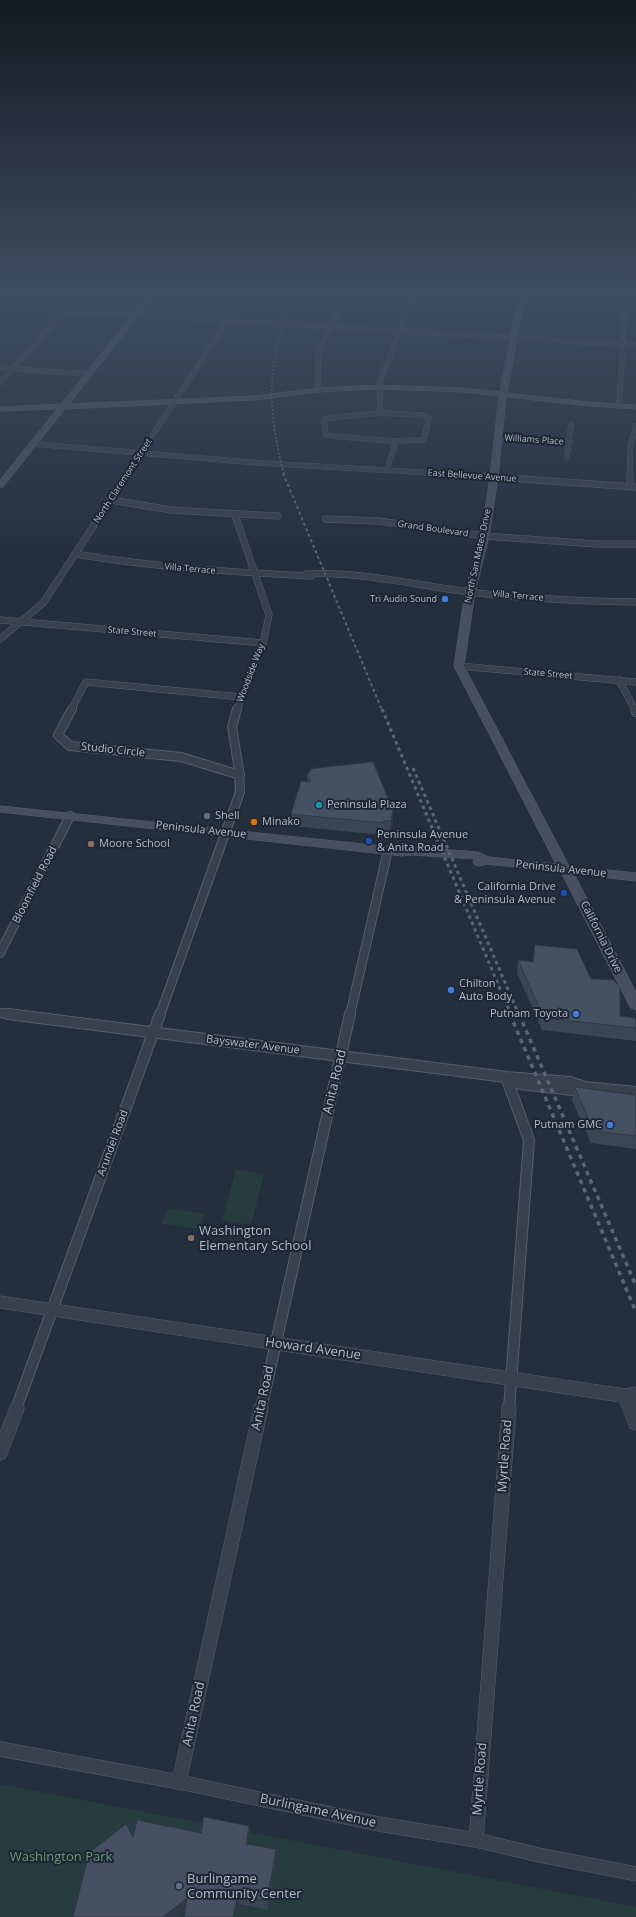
<!DOCTYPE html>
<style>
body{margin:0}
canvas{display:block;background:#242f3e}
</style>
<canvas width="636" height="1917"></canvas>
<script>
const c = document.querySelector('canvas').getContext('2d');
c.lineJoin = 'round';
function paint(path, color) { c.fillStyle = color; c.fill(path, 'evenodd'); }
function stroke(path, color, width, dash) { c.strokeStyle = color; c.lineWidth = width; c.lineCap = dash ? 'butt' : 'round'; c.setLineDash(dash || []); c.stroke(path); }
function drawText(font, color, halo, rows, align = 'center') {
  c.font = font + ' "Open Sans",sans-serif'; c.lineWidth = 4; c.setLineDash([]); c.textBaseline = 'middle'; c.strokeStyle = halo; c.fillStyle = color; for (const [text, x, y, turn = 0] of rows) {
    c.save(); c.translate(x, y); c.rotate((+turn || 0) * Math.PI / 180); c.textAlign = isNaN(turn) ? turn : align; if (halo) c.strokeText(text, 0, 0); c.fillText(text, 0, 0); c.restore();
  }
}
const green = new Path2D(`
 M0,291H78L62,309L0,305Z
 M236,1170L264,1174L251,1225L222,1220Z
 M167,1208L205,1214L200,1229L162,1224Z
 M0,1784L636,1907V1917H0Z`);
const minorFar4 = new Path2D(`
 M604,291L636,293
 M0,307L636,345
 M0,368L88,374
 M0,382L83,291
 M318,390V354L347,291
 M619,406L626,291
 M380,413L422,415L429,417L424,440L391,441L331,436L326,434L324,420L328,418Z
 M380,413V391L378,387L415,291
 M499,438L568,442
 M34,444L260,463L452,474
 M567,457L571,425
 M387,470L396,441
 M127,474L247,291
 M630,474V446L636,426`);
const minorFar3 = new Path2D(`
 M437,473L636,487
 M630,473V487
 M111,500L171,510L278,516
 M235,515L269,615L263,643L237,710
 M325,519L379,521L485,536L596,544H636
 M75,554C153,567 232,572 311,576
 M306,574C360,571 415,585 469,592C524,599 580,601 636,602
 M0,620L263,643
 M0,639L43,603L128,473
 M459,666L636,682
 M619,680L635,710
 M71,710L86,682L241,697`);
const minorFar2 = new Path2D(`
 M72,709L58,735L70,746L181,757L240,775
 M635,709L636,712
 M0,953L70,816
 M0,1013L16,1015
 M160,1015L240,792L239,770L232,727L237,709
 M350,1015L388,850`);
const minorFar1 = new Path2D(`
 M8,1014L506,1077L570,1082L584,1087
 M506,1077L520,1084L573,1090L584,1087L636,1092
 M506,1077L529,1140L509,1409
 M16,1409L160,1014
 M261,1409L350,1014`);
const minor = new Path2D(`
 M0,1453L17,1408
 M0,1749L179,1782L379,1824L476,1840L539,1855L636,1874
 M179,1782L261,1408
 M476,1840L509,1408`);
const tertiary = new Path2D(`
 M0,1296L625,1389L636,1387V1430L630,1428L620,1402L0,1308Z`);
const secondary = new Path2D(`
 M151,291H158L69,404L254,396L318,388L378,385L463,388L500,392L519,291H525L507,393L589,402L636,405V409L589,406L506,397L498,477L489,536L475,592L464,666L569,866L636,873V881L574,874L636,992V1010L631,1008L629,1005L561,872L486,864L479,866L475,865L473,862L475,859L411,855L402,856L0,812V806L402,848L411,847L478,852L489,857L556,864L454,666L465,592L481,536L490,477L499,396L463,392L378,389L318,392L254,400L65,409L3,487H0V480L57,409L0,411V407L61,404Z`);
const railFar3 = new Path2D(`
 M284,474C266,407 266,354 297,291`);
const railFar2 = new Path2D(`
 M283,473L382,710`);
const railFar1 = new Path2D(`
 M382,709L511,1015
 M413,768L519,1015`);
const rail = new Path2D(`
 M510,1014L636,1312
 M519,1014L636,1286`);
const wall = new Path2D(`
 M470,291H489V292Z
 M311,769L393,810V823L390,833L383,834L382,835L292,826L291,814L307,782V773H309V771L311,770Z
 M518,960L591,979L620,1016L636,1028V1041L542,1030L517,973Z
 M575,1087L636,1095V1149L591,1143L572,1100Z
 M249,1826L250,1836L248,1845L276,1858L268,1910L239,1904L185,1910L177,1917H73L133,1837L201,1833Z`);
const shadedWall = new Path2D(`
 M393,810V823L390,833L391,821Z
 M249,1826L250,1836L247,1853L246,1844Z
 M276,1849V1858L268,1910L267,1901Z
 M238,1895L239,1904L236,1917H233Z
 M187,1898L189,1907L177,1917H163Z`);
const building = new Path2D(`
 M373,762L393,810L391,821H383V823L291,814L301,781L310,782L307,773H310L309,771L312,770L311,769Z
 M535,945L577,949L591,979L613,980L620,987V1016L635,1018L636,1021V1028L544,1018L518,960L533,962Z
 M575,1087L636,1095V1136L594,1131Z
 M204,1817L249,1826L246,1844L276,1849L267,1901L238,1895L233,1917H184L187,1898L163,1917H73L89,1853L126,1824L133,1837L137,1820L201,1833Z`);
const markers = [
 [445,599,4,"#3f7fe0"],
 [319,805,4,"#0f9aa8"],
 [207,816,4,"#5c6f8a"],
 [254,822,4,"#e8710a"],
 [369,841,4,"#1a4fb4"],
 [91,844,4,"#8d6e63"],
 [564,893,4,"#1a4fb4"],
 [451,990,4,"#3f7fe0"],
 [576,1014,4,"#3f7fe0"],
 [610,1125,4,"#3f7fe0"],
 [191,1238,4,"#8d6e63"],
 [179,1886,4,"#5c6f8a"]
];
const farStreetnames = [
 ["Williams Place",534,440,4],
 ["East Bellevue Avenue",472,476,4],
 ["North Claremont Street",123,481,-57],
 ["Grand Boulevard",433,529,8],
 ["North San Mateo Drive",478,556,-78],
 ["Villa Terrace",190,569,5],
 ["Villa Terrace",518,596,5],
 ["State Street",132,632,5],
 ["Woodside Way",251,673,-69],
 ["State Street",548,674,5]
];
const farPoinames = [
 ["Tri Audio Sound",437,599]
];
const streetNames = [
 ["Studio Circle",113,750,6],
 ["Peninsula Avenue",201,830,6],
 ["Peninsula Avenue",561,869,6],
 ["Bloomfield Road",35,885,-63],
 ["California Drive",601,937,63],
 ["Bayswater Avenue",253,1045,7],
 ["Arundel Road",113,1143,-70]
];
const poiNames = [
 ["Peninsula Plaza",327,805],
 ["Shell",215,816],
 ["Minako",262,822],
 ["Peninsula Avenue",377,835],
 ["& Anita Road",377,848],
 ["Moore School",99,844],
 ["California Drive",556,887,"right"],
 ["& Peninsula Avenue",556,900,"right"],
 ["Chilton",459,984],
 ["Auto Body",459,997],
 ["Putnam Toyota",568,1014,"right"],
 ["Putnam GMC",602,1125,"right"]
];
const nearStreetnames = [
 ["Anita Road",335,1082,-77],
 ["Howard Avenue",313,1349,8],
 ["Anita Road",263,1398,-78],
 ["Myrtle Road",505,1456,-86],
 ["Anita Road",194,1714,-78],
 ["Myrtle Road",480,1779,-86],
 ["Burlingame Avenue",318,1811,12]
];
const nearPoinames = [
 ["Washington",199,1231],
 ["Elementary School",199,1246],
 ["Burlingame",187,1879],
 ["Community Center",187,1894]
];
const nearParknames = [
 ["Washington Park",61,1857]
];
paint(green, '#263c3f');
stroke(minorFar4, '#565f6c', 5.5);
stroke(minorFar3, '#565f6c', 7);
stroke(minorFar2, '#565f6c', 10);
stroke(minorFar1, '#565f6c', 12);
stroke(minor, '#565f6c', 15);
stroke(tertiary, '#565f6c', 1);
stroke(secondary, '#565f6c', 1);
stroke(minorFar4, '#38414e', 5);
stroke(minorFar3, '#38414e', 6);
stroke(minorFar2, '#38414e', 8);
stroke(minorFar1, '#38414e', 10);
stroke(minor, '#38414e', 14);
paint(tertiary, '#38414e');
paint(secondary, '#465061');
stroke(railFar3, '#5a6575', 1.5, [2, 2]);
stroke(railFar2, '#5a6575', 2, [3, 3]);
stroke(railFar1, '#5a6575', 3, [3.5, 3.5]);
stroke(rail, '#5a6575', 3.5, [4.5, 4.5]);
paint(wall, '#3b4654');
paint(shadedWall, '#303945');
paint(building, '#455162');
stroke(building, '#303945', 1);
const sky = c.createLinearGradient(0, 0, 0, 560);
sky.addColorStop(0, '#141a22');
sky.addColorStop(0.52, '#3f4d63');
sky.addColorStop(1, '#3f4d6300');
c.fillStyle = sky;
c.fillRect(0, 0, 636, 560);
for (const [x, y, r, color] of markers) { const dot = new Path2D(); dot.arc(x, y, r, 0, 2 * Math.PI); c.fillStyle = color; c.fill(dot); stroke(dot, '#1d2633', 1.5); }
drawText('9px', '#b4bcc9', '#1d2633', farStreetnames);
drawText('9px', '#b4bcc9', '#1d2633', farPoinames, 'right');
drawText('11px', '#b4bcc9', '#1d2633', streetNames);
drawText('11px', '#b4bcc9', '#1d2633', poiNames, 'left');
drawText('13px', '#b4bcc9', '#1d2633', nearStreetnames);
drawText('13px', '#b4bcc9', '#1d2633', nearPoinames, 'left');
drawText('13px', '#6b9a76', '#1d2633', nearParknames);
</script>
